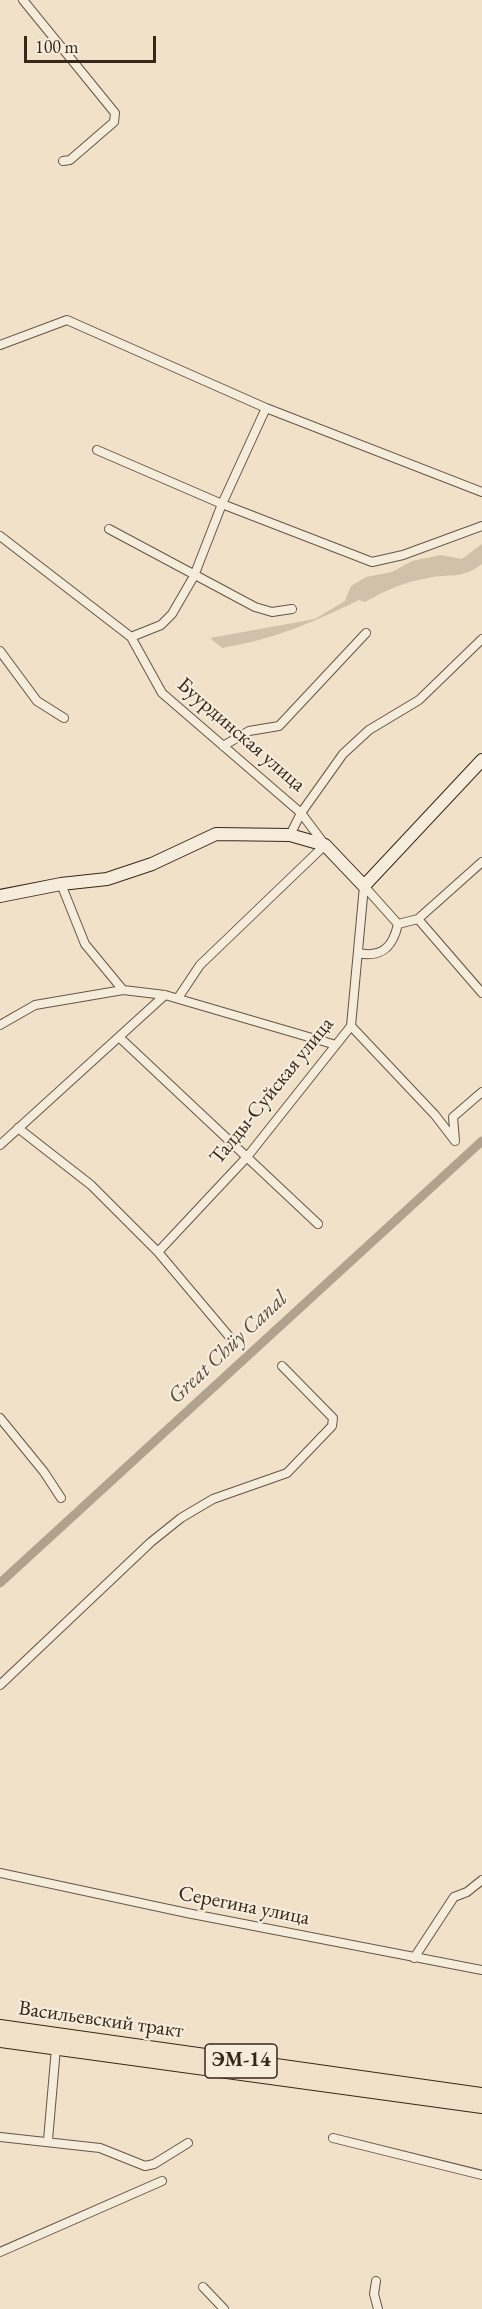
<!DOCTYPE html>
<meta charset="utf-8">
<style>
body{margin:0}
#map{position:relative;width:482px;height:2309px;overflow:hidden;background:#f0e1c8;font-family:"EB Garamond",serif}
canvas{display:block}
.scale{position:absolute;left:24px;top:36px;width:132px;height:27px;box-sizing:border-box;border:3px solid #36271b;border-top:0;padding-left:8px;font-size:18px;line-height:21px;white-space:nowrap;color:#36271b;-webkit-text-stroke:4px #f5ecdb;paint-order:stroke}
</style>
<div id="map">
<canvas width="482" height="2309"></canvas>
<div class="scale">100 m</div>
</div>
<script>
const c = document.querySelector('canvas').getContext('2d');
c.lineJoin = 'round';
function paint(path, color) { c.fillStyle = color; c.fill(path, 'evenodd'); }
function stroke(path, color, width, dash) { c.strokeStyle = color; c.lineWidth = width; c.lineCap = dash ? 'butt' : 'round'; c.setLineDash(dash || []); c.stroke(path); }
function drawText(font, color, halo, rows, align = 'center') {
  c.font = font + ' "EB Garamond",serif'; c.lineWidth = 4.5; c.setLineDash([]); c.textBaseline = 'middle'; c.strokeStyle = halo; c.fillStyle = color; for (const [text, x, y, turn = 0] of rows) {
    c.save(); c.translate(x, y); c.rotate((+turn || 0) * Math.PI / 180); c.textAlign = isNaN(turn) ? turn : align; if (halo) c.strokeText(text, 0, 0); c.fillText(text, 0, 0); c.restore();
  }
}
const green = new Path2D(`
 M482,544V564C461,580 450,573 428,578C404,582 386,590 365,602L359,600C309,624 278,638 222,648L210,638L315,619L345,601L351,586L366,577L392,572L412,561L441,555L462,559Z`);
const canal = new Path2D(`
 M0,1583L482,1141`);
const street = new Path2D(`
 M23,0L115,113L114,122L70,160L63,161
 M0,345L67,320L266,408L482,492
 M97,450L222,504L372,562L403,555L482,526
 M109,529L255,607L272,612L292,609
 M0,536L131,637L162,693L301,813L325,845L200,965L178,998
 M131,637L161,625L172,614L194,576L222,504L266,408
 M0,651L37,701L64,718
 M223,746L249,731L279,726L366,633
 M290,835L301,813L343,754L369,730L419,700L482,639
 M61,884L85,944L123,990
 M364,886L398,924
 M418,919L482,993
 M398,924L418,919L482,862
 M358,953C382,958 393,947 398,924
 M0,1025L35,1005L123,990L165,995L336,1045
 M351,1026L435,1115L455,1141
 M119,1037L318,1224
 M18,1128L91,1185L158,1252L233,1341
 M455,1141L453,1117L482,1092
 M0,1145L165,995
 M158,1252L247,1157L351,1026L364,886
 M0,1418L44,1472L61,1498
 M0,1685L151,1542L181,1518L213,1499L287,1473L332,1426L333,1418L282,1366
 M0,1873L187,1913L482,1970
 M414,1958L454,1897L467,1892L482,1880
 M0,2137L100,2148L145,2166L154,2164L188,2143
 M333,2138L482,2175
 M48,2140L56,2048
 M0,2252L162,2181
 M376,2281L374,2294L378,2309
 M203,2287L224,2309`);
const secondary = new Path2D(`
 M0,896L61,884L107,879L152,864L216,834L290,835L325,845L364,886L482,760`);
const primary = new Path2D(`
 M0,2027L482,2095
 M0,2040L482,2106`);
const shields = [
 [241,2061,72]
];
const shieldNames = [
 ["ЭМ-14",241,2061]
];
const streetNames = [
 ["Буурдинская улица",241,735,41],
 ["Талды-Суйская улица",272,1091,-51],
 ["Серегина улица",244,1906,11],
 ["Васильевский тракт",101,2020,8]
];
const waterNames = [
 ["Great Chüy Canal",228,1348,-43]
];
paint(green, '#d0c1ab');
stroke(canal, '#b1a28d', 9);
stroke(street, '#645646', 10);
stroke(secondary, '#36271b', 14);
stroke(primary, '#36271b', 16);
stroke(street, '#f5ecdb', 8);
stroke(secondary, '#f5ecdb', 12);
stroke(primary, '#f0e1c8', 14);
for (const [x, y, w] of shields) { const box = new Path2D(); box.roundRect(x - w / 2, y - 17, w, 34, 4.5); c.fillStyle = '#f5ecdb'; c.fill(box); stroke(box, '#36271b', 1.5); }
drawText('bold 20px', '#36271b', null, shieldNames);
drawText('21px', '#36271b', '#f5ecdb', streetNames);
drawText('italic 22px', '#5b4c3d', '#f5ecdb', waterNames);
</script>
